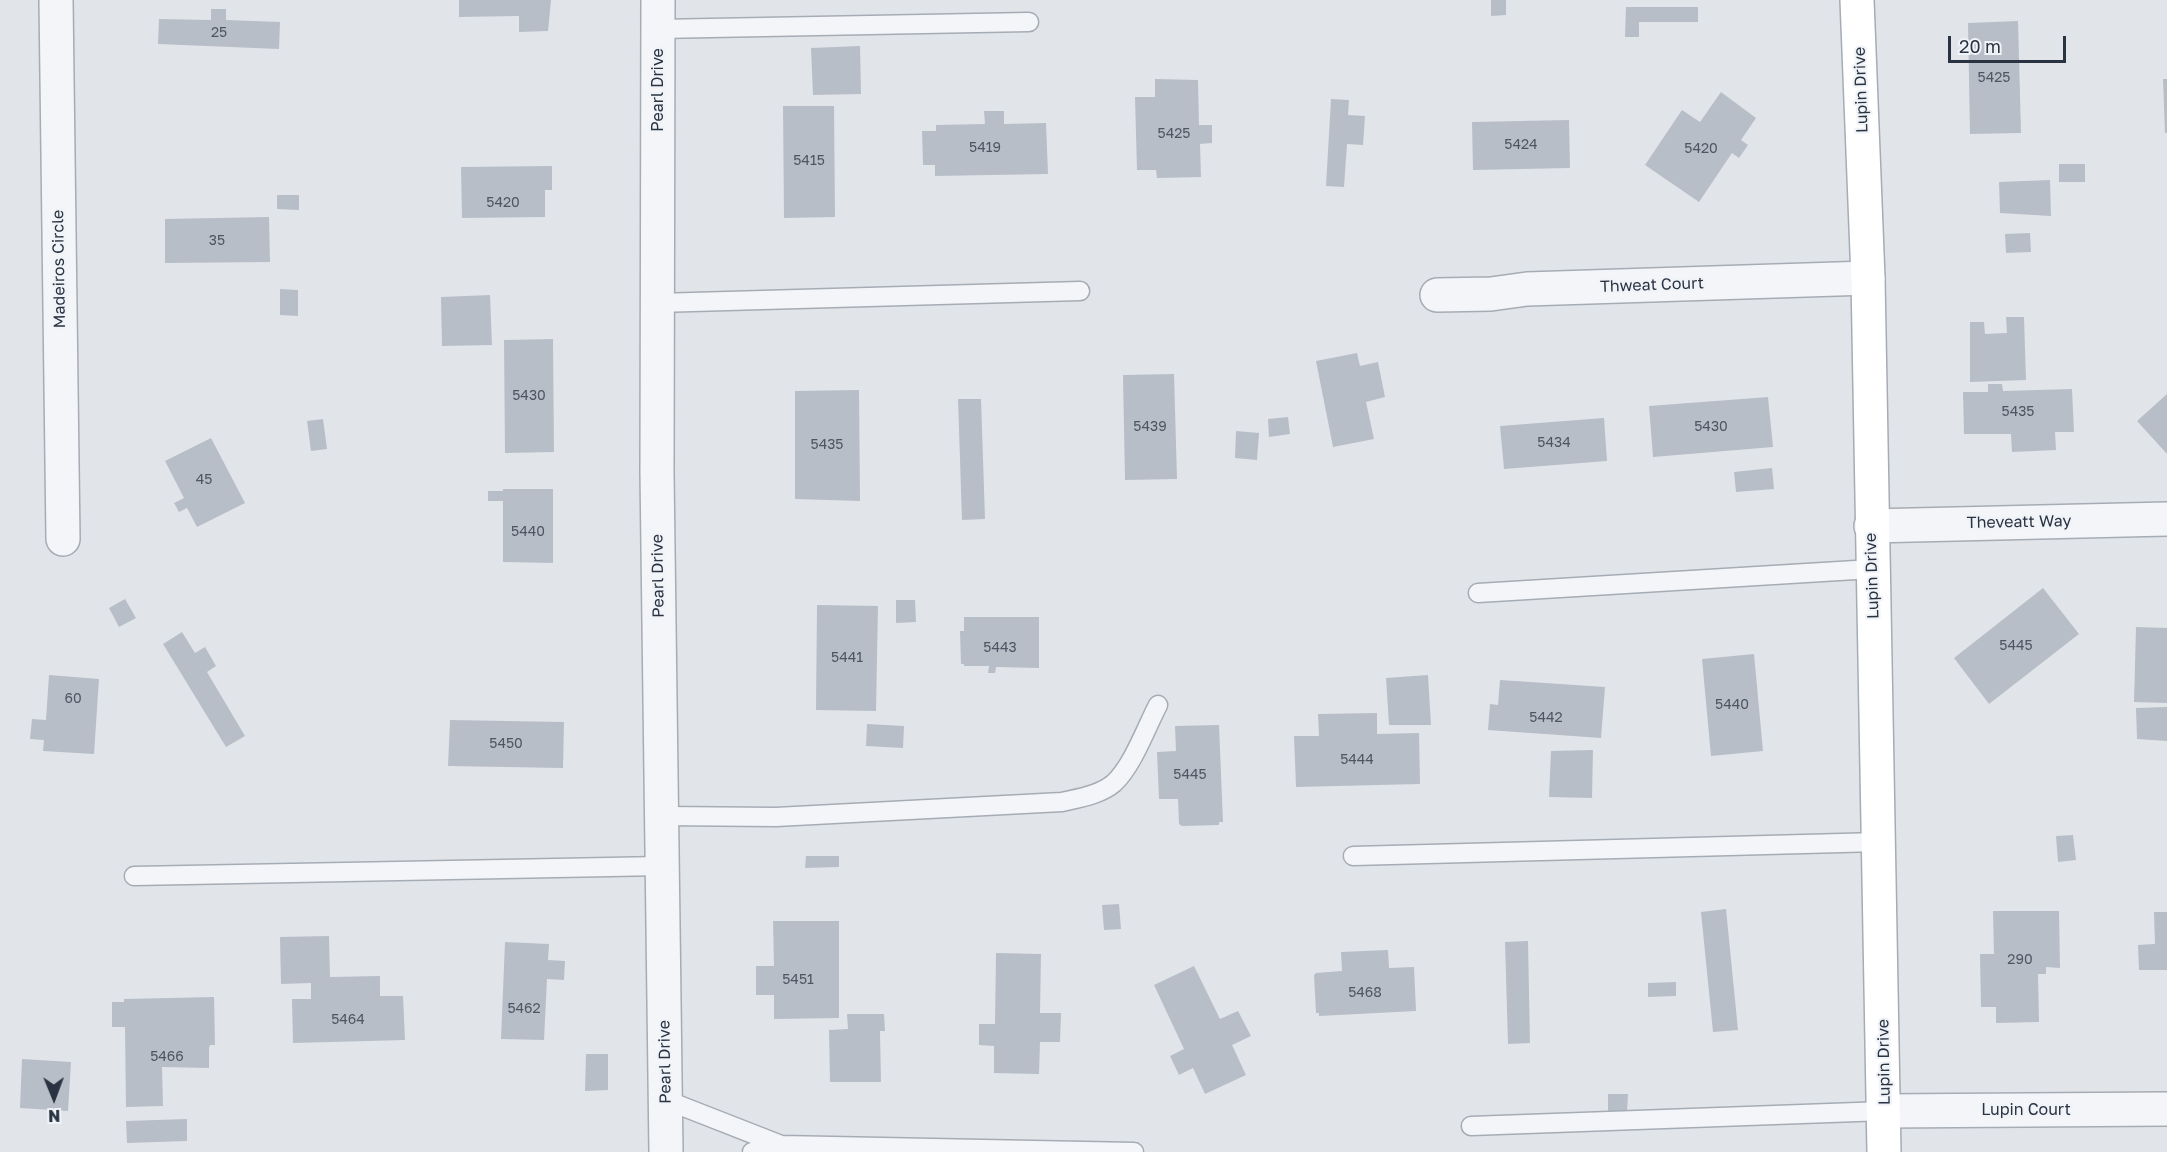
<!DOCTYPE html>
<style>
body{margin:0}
#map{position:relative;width:2167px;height:1152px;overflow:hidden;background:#e1e5ea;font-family:"Golos Text",sans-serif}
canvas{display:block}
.north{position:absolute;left:24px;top:1068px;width:60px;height:60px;-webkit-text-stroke:4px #f0f3f7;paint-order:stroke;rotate:179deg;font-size:16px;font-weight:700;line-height:24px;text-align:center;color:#293342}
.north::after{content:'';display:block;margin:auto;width:21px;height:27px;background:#293342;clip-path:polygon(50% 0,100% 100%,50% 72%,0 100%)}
.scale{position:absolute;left:1948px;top:36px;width:118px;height:27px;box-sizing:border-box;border:3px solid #293342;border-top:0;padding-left:8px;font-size:18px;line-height:21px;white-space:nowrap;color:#293342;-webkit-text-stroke:4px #f0f3f7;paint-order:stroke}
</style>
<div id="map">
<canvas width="2167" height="1152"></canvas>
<div class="north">N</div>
<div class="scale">20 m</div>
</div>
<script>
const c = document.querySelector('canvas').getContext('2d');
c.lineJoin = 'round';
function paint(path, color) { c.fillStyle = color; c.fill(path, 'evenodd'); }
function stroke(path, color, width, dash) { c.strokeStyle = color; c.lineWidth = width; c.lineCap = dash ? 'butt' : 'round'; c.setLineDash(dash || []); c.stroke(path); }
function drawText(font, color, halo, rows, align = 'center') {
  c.font = font + ' "Golos Text",sans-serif'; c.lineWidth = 4.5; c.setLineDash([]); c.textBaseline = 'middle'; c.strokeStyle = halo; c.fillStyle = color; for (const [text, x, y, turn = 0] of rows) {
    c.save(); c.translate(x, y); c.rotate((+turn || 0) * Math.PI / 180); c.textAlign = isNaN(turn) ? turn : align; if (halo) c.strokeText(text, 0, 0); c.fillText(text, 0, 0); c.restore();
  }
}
const building = new Path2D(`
 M459,0H551L548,31L519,32V16L459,17Z
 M1491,0H1506V15L1491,16Z
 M1626,7H1698V22H1639V37H1625Z
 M211,9H226V20L280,22L279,49L158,44L159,19L211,20Z
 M2018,21L2021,133L1970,134L1968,23Z
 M860,46L861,94L813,95L811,48Z
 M1155,79L1198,80L1199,125H1212V143L1200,144L1201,177L1157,178L1156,170H1137L1135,97H1155Z
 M2163,79H2167V133H2165Z
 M1721,92L1756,118L1741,140L1748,145L1739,158L1732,153L1699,202L1645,165L1682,110L1700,122Z
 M1331,99L1349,100L1348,115L1365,116L1363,145L1347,144L1344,187L1326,186Z
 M783,106H834L835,217L784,218Z
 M984,111H1004V124L1046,123L1048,174L935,176V165H923L922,131H936V125L985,124Z
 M1569,120L1570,168L1473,170L1472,122Z
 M2059,164H2085V182H2059Z
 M552,166V190H545V217L462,218L461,167Z
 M2050,180L2051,216L2000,213L1999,182Z
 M277,195H299V210L277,209Z
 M269,217L270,262L165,263V219Z
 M2030,233L2031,252L2006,253L2005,234Z
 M280,289L298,290V316L280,315Z
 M490,295L492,345L442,346L441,297Z
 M2006,317H2024L2026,380L1970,382V322H1984L1985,334L2007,333Z
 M553,339L554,452L505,453L504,340Z
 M1357,353L1360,366L1378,362L1385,397L1366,402L1374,439L1333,447L1316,361Z
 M1174,374L1177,479L1125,480L1123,375Z
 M1988,384H2002L2003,391L2072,389L2074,432H2055L2056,450L2012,452L2011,434H1964L1963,392H1988Z
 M859,390L860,501L795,499V391Z
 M2167,394V454L2137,421Z
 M1768,397L1773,447L1653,457L1649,406Z
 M958,399H981L985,519L962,520Z
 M1288,417L1290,434L1269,437L1268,419Z
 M1604,418L1607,461L1504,469L1500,426Z
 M323,419L327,449L311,451L307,421Z
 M1236,431L1259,433L1257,460L1235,458Z
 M211,438L245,503L197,527L187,508L179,512L174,503L184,498L165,461Z
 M1772,468L1774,489L1736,492L1734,472Z
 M503,489H553V563L503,562V501H488V491H503Z
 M2043,588L2079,634L1989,704L1954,658Z
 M125,599L136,618L119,627L109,608Z
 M896,600H915L916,622L896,623Z
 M817,605L878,606L876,711L816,710Z
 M964,617H1039V668L996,667L995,673H988L989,666H964V664H961L960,631H964Z
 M2136,627L2167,628V703L2134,702Z
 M182,632L195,653L205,647L216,666L207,672L245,736L226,747L163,644Z
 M1754,654L1763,751L1711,756L1702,659Z
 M49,675L99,679L94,754L43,751L44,740L30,739L32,719L46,720Z
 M1428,675L1431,725H1389L1386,678Z
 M1500,680L1605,687L1601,738L1488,730L1490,704L1498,705Z
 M2167,707V741L2137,739L2136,708Z
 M1377,713V734L1419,733L1420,784L1296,787L1294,736H1319L1318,714Z
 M450,720L564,722L563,768L448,766Z
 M867,724L904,726L903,748L866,746Z
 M1219,725L1223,822H1219V825L1182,826L1179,824L1178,799H1159L1157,752L1176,751L1175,726Z
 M1593,750L1592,798L1549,797L1551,751Z
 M2073,835L2076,860L2058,862L2056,836Z
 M806,856H839V867L805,868Z
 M1119,904L1121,929L1104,930L1102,905Z
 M1726,909L1738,1030L1713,1032L1701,912Z
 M1993,911H2059L2060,968L2046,967V974H2038L2039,1022L1996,1023V1007H1981L1980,954H1994Z
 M2154,912H2167V970H2139L2138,945L2155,944Z
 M773,921H839V1018L774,1019V995H756V966H774Z
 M329,936L330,977L380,976V996H403L405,1040L293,1043L292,999H311V983L281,984L280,937Z
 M1528,941L1530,1043L1508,1044L1505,942Z
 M505,942L549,944L548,960L565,961L564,980L547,979L544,1040L501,1039Z
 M1388,950L1389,968L1414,967L1416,1011L1319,1016V1013H1316L1314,975L1316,973L1342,971L1341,952Z
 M996,953L1041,954L1040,1013H1061L1060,1042H1040L1039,1074L994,1073V1046L979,1045V1024H995Z
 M1194,966L1220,1019L1238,1011L1251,1036L1232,1045L1246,1075L1205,1094L1193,1068L1179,1075L1170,1056L1184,1049L1154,985Z
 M1676,982V996L1648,997V983Z
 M214,997L215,1045H210L209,1048V1068L162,1067L163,1106L126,1107L125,1027H112V1002H124V999Z
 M847,1014H884L885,1031H880L881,1082H830L829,1030L848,1029Z
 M586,1054H608V1090L585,1091Z
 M22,1059L71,1062L68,1111L20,1108Z
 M1608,1094H1628L1627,1112L1608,1111Z
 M187,1119V1141L127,1143L126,1121Z`);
const lane = new Path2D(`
 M658,29L1029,22
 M657,303L1080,291
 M1478,593L1872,569
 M662,816L776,817L1062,802C1079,798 1100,795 1114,783C1133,765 1146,728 1158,705
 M1353,856L1879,842
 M134,876L662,866
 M666,1100L781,1145L752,1152
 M1471,1126L1885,1111
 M781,1145L1134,1152`);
const street = new Path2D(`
 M56,0L63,539
 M658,0L657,472L666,1152
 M1437,295L1491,294L1527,289L1868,278
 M1871,526L2167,519
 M1885,1111L2167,1109`);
const secondary = new Path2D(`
 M1857,0L1868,278L1884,1152`);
const numberNames = [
 ["25",219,33],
 ["5425",1994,78],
 ["5425",1174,134],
 ["5424",1521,145],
 ["5419",985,148],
 ["5420",1701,149],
 ["5415",809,161],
 ["5420",503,203],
 ["35",217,241],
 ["5430",529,396],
 ["5435",2018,412],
 ["5439",1150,427],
 ["5430",1711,427],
 ["5434",1554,443],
 ["5435",827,445],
 ["45",204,480],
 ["5440",528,532],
 ["5445",2016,646],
 ["5443",1000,648],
 ["5441",847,658],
 ["60",73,699],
 ["5440",1732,705],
 ["5442",1546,718],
 ["5450",506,744],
 ["5444",1357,760],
 ["5445",1190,775],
 ["290",2020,960],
 ["5451",798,980],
 ["5468",1365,993],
 ["5462",524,1009],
 ["5464",348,1020],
 ["5466",167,1057]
];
const streetNames = [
 ["Pearl Drive",658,90,-90],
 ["Lupin Drive",1861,90,-92],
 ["Madeiros Circle",59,269,-91],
 ["Thweat Court",1652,285,-2],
 ["Theveatt Way",2019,522,-1],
 ["Pearl Drive",658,576,-91],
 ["Lupin Drive",1872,576,-92],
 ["Pearl Drive",665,1062,-91],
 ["Lupin Drive",1884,1062,-91],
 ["Lupin Court",2026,1110]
];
paint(building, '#b8bec7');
stroke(lane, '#a6acb4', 21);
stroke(street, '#a6acb4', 36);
stroke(secondary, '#a6acb4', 36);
stroke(lane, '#f4f5f8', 18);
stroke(street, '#f4f5f8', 33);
stroke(secondary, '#fff', 33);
drawText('14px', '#4d5663', null, numberNames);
drawText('16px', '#293342', '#f0f3f7', streetNames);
</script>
